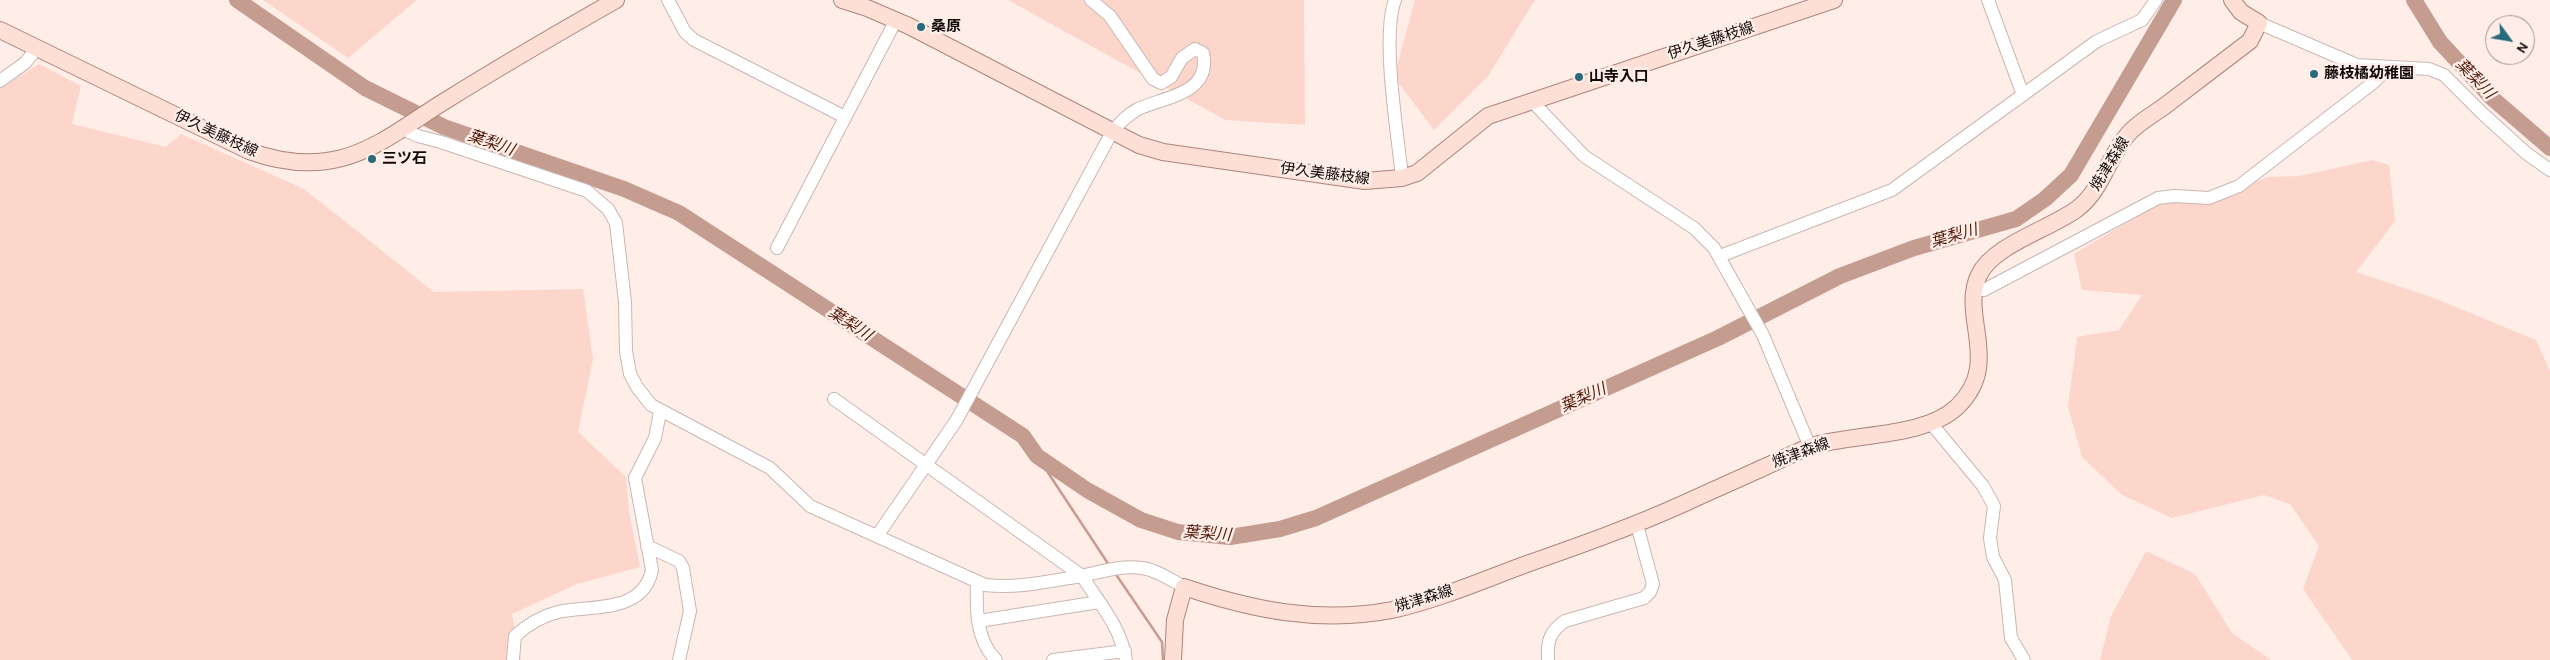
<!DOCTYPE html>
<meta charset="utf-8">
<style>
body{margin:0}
#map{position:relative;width:2550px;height:660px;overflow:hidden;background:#ffede8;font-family:Karla,sans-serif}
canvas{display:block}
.north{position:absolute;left:2485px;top:15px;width:50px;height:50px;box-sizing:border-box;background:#ffede8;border:1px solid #9f928f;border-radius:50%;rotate:122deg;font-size:14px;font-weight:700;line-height:20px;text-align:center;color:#100a09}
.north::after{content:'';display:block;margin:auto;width:18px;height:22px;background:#276b7c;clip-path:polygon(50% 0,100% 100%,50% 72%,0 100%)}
</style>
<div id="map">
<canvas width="2550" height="660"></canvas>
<div class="north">N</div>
</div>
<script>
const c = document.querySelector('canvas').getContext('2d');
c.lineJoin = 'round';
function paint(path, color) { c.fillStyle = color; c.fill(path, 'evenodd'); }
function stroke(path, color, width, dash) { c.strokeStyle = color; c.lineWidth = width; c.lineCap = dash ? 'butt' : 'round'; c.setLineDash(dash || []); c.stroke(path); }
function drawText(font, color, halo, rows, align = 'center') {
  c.font = font + ' Karla,"Noto Sans JP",sans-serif'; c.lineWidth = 5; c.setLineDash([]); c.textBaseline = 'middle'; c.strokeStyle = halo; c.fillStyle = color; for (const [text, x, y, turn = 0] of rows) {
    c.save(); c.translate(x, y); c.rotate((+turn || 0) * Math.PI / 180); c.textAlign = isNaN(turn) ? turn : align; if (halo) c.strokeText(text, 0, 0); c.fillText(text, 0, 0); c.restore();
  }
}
const green = new Path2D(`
 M263,0H417L348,58Z
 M1008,0H1304L1305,125L1225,120Z
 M1415,0H1535L1488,76L1434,130L1394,77Z
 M39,64L81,86L72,124L166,147L181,134L304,189L434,292L583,289L593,359L578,432L626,477L629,512L640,567L577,584L512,614L521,660H0V89Z
 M2373,160L2389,165L2395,221L2356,272L2431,297L2536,340L2550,371V660H2352L2303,589L2319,546L2290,504L2264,495L2172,518L2122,495L2082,457L2068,407L2077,337L2119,330L2142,295L2082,290L2074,254L2161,202L2198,204L2268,177L2299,176Z
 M2146,551L2195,574L2232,633L2271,660H2100L2111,616Z`);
const stream = new Path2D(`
 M1037,456L1109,565
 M1115,573L1162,642L1163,660`);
const river = new Path2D(`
 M237,0L365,88L444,127L624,189L679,213L1023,436L1037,456L1087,490L1141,520L1178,532L1230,537L1280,529L1316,518L1718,338L1840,276L1914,248L2016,219L2045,199L2071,175L2174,0
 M2414,0L2440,42L2492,98L2550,148`);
const minor = new Path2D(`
 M668,0L685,32L694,40L845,117
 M1395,0C1381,37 1398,135 1402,178
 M1988,0L2023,95
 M2259,23L2357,65L2429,69L2444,75L2482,113L2526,153L2550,170
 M0,81L25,63L37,48
 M1531,100L1584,156L1694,228L1714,248L1763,335L1810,447
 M401,128L418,136L441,142L587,191L608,209L616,223L625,302L626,351L630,374L637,387L651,405L770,468L810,506L985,585C1015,589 1051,581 1081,576C1101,572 1120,565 1142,568C1157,570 1171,580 1184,587
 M777,248L896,20
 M1720,256L1892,190L2097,41L2142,20L2156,0
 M1975,289L1984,290L2158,198L2174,196L2209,198L2239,186L2374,82L2389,67
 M834,399L1082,576C1099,603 1121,627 1126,660
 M1930,422L1983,486L1994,506L1990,538L1993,557L2005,580L2011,638L2024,660
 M877,536L956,421L1112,132C1120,123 1127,115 1138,109C1164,97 1212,94 1203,53L1195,49L1182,58L1171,77L1161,83L1153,79L1110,16L1091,0
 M647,546L679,561L683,568L690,611L679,660
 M977,583C976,609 976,640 996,660
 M979,621L1099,602
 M513,659L515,636C527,625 542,616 558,612C591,605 643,614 652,570L635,478L655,438L660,412
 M1053,660L1125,651
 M1548,660C1547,642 1549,632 1565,621L1644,598L1650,592L1653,584L1637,525`);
const major = new Path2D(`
 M842,0L867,8L909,26L1139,145L1163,152L1365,181L1402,178L1417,173L1488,116L1834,0
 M0,30L249,151C279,162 311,166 342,158C380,148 412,121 445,101C501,66 558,33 616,0
 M1173,660L1175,620L1184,587C1252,610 1320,624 1392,610C1437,600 1481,581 1524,565C1578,546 1632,527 1685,503C1713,490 1741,478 1769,465C1783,459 1797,451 1812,446C1854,433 1924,438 1957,407C2003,363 1959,316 1979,275C1993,245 2050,229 2077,209C2103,189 2108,156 2129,133C2139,122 2154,114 2166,105C2194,84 2222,62 2250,41L2259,23L2241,12L2232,0`);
const markers = [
 [921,27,5,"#276b7c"],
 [2314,74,5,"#276b7c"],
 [1579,77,5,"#276b7c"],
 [372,159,5,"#276b7c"]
];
const poiNames = [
 ["桑原",931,27],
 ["藤枝橘幼稚園",2324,74],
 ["山寺入口",1589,77],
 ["三ツ石",382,159]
];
const streetNames = [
 ["伊久美藤枝線",1711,41,-18],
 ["伊久美藤枝線",216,134,25],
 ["焼津森線",2110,164,-58],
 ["伊久美藤枝線",1325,174,7],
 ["焼津森線",1801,453,-20],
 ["焼津森線",1424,599,-17]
];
const waterNames = [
 ["葉梨川",2475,79,46],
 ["葉梨川",491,143,19],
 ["葉梨川",1954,236,-16],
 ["葉梨川",850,324,33],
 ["葉梨川",1583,398,-24],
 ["葉梨川",1207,534,4]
];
paint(green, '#fcd6cb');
stroke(stream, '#c59c90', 2.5);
stroke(river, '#c59c90', 16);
stroke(minor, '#c8b7b2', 14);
stroke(major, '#a9867c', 18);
stroke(minor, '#fff', 12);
stroke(major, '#fddfd6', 16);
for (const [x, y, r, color] of markers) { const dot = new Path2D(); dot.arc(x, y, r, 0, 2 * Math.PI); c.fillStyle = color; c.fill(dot); stroke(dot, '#ffede8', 2); }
drawText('bold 15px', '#100a09', '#ffede8', poiNames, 'left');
drawText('15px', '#100a09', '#ffede8', streetNames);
drawText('italic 16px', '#4e1a0a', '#ffede8', waterNames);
</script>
